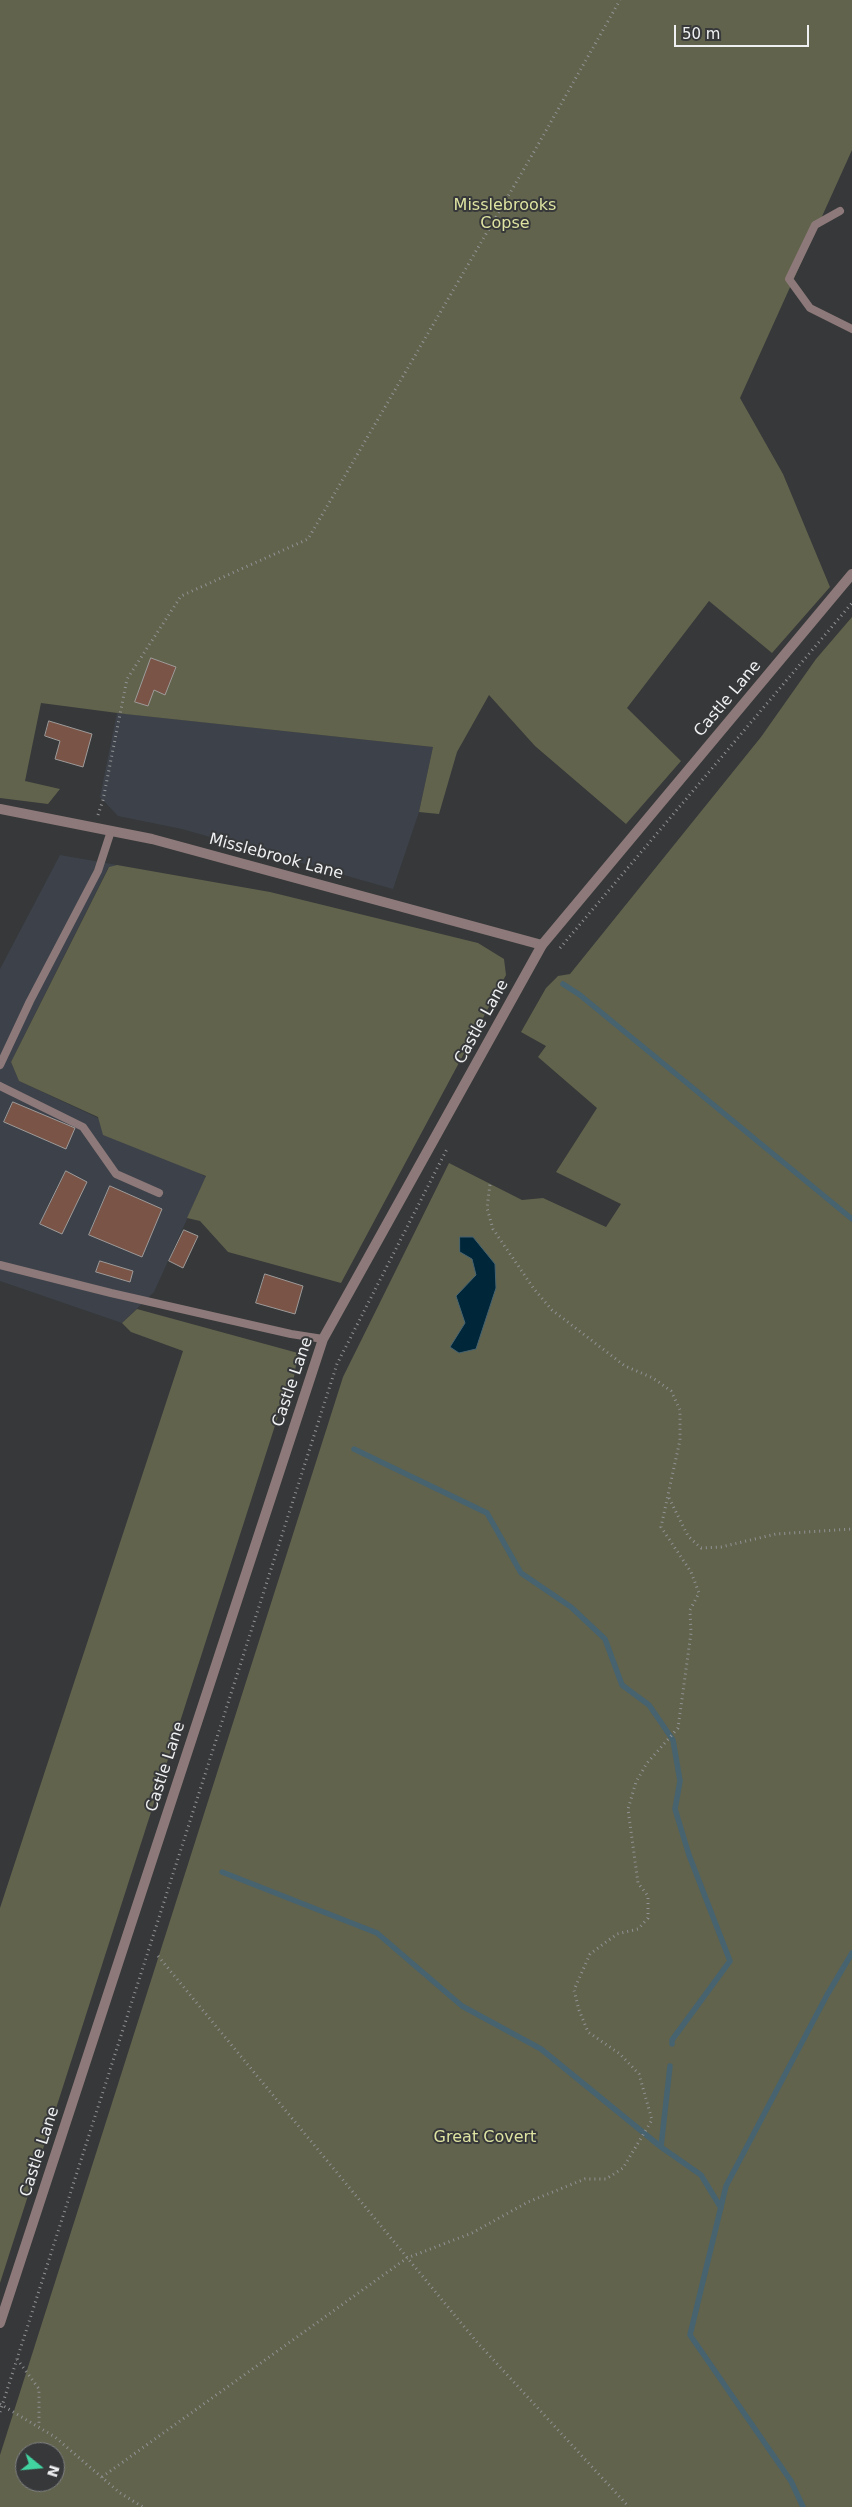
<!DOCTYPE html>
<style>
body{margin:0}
#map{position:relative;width:852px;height:2507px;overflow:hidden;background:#36383a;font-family:"DejaVu Sans",sans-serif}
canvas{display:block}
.north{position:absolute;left:15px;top:2442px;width:50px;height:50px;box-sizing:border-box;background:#36383a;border:1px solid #808283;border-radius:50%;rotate:107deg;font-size:14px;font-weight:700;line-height:20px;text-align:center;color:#eef0f1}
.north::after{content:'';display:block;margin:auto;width:18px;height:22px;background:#41d4a1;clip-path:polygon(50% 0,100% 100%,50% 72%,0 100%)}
.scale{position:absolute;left:674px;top:25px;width:135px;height:22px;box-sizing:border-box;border:2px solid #eef0f1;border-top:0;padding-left:6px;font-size:15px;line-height:18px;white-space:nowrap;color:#eef0f1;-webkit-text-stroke:4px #36383a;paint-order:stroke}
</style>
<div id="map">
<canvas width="852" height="2507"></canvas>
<div class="north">N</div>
<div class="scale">50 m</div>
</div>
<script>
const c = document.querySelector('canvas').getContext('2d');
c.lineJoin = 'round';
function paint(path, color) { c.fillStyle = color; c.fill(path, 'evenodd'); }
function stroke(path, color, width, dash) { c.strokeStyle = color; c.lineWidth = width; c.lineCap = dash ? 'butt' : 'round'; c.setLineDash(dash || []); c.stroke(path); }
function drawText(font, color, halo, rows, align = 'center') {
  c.font = font + ' "DejaVu Sans",sans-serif'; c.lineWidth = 4; c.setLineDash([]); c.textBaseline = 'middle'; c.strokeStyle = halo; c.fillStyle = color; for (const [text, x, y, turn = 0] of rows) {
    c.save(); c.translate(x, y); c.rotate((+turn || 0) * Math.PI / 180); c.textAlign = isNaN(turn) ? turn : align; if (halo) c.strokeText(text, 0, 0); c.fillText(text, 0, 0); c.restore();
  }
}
const built = new Path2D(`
 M117,713L433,747L419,812L393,889L182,829L118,816L100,797Z
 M60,855L117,865L108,868L11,1062L19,1081L98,1118L206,1177L154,1292L122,1323L0,1281V969Z`);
const green = new Path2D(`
 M0,0H852V150L740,398L783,474L830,587L772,653L709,601L627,708L681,761L626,824L535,746L489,695L457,752L439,814L419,812L433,747L125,714L41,703L25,781L60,789L48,804L0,798Z
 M852,617V2507H0V2455L343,1377L449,1163L522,1200L543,1198L606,1227L621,1204L556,1172L597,1108L538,1057L546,1046L521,1032L546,988L558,976L570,974L761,737L816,659ZM25,2452H55V2482H25Z
 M117,865L270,892L478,943L504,959L506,975L341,1283L228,1252L200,1221L187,1218L206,1176L103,1135L98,1117L19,1081L11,1062L109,867Z
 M137,1309L298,1353L294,1377L280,1410L0,2283V1908L183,1351L131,1332L122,1323Z`);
const water = new Path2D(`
 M460,1237H473L495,1264L496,1288L476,1349L459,1353L450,1347L465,1323L456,1296L476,1275L472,1259L460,1252Z`);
const stream = new Path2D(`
 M563,984L580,995L852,1219
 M354,1449L487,1513L521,1573L571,1607L605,1639L622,1685L649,1705L673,1740L680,1781L675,1809L689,1855L730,1961L672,2040V2044
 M222,1872L377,1933L462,2006L541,2049L661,2147
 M670,2066L661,2147L701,2175L721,2208
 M803,2507L791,2481L690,2335L726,2186L827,1995L852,1953`);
const building = new Path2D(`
 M151,658L176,667L165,695L154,690L148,706L135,702Z
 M49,721L92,734L83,767L55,759L60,741L45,736Z
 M13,1102L75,1128L66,1149L4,1122Z
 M66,1171L87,1182L62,1234L40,1224Z
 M110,1186L162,1209L142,1257L89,1235Z
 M184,1230L198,1236L183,1268L169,1261Z
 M100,1261L133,1271L130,1282L96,1272Z
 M265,1274L303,1286L295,1314L256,1303Z`);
const path = new Path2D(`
 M98,815L103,800L127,679L181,596L308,539L535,150L620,0
 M560,948L852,603
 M669,1498L688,1536L701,1548L721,1547L776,1534L852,1529
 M158,1956L476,2341L629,2507
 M17,2359L39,2389V2426
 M0,2404L55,2437L120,2493L143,2507
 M0,2412L337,1364L448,1147
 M102,2477L407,2258L472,2233L528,2202L585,2179H606L623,2168L652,2120L639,2074L620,2054L588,2032L579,2010L574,1990L590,1954L617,1934L638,1929L648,1918V1896L638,1883L628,1809L636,1782L647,1763L678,1728L691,1633L690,1610L699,1593L691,1572L661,1527L680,1440V1410L671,1391L653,1378L625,1366L552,1310L534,1289L493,1229L487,1208L490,1184`);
const service = new Path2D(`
 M840,211L815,225L789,279L810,308L852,329
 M0,1065L30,1001L98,871L111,831
 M0,1086L83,1127L116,1174L159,1193
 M0,1265L111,1293L291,1334L323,1339`);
const minor = new Path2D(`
 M0,809L152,839L542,945`);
const tertiary = new Path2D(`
 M0,2323L323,1339L542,945L852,574`);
const parkNames = [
 ["Misslebrooks",505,206],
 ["Copse",505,224],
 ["Great Covert",485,2138]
];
const streetNames = [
 ["Castle Lane",728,699,-50],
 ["Misslebrook Lane",276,857,15],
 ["Castle Lane",482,1022,-61],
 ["Castle Lane",293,1382,-71],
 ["Castle Lane",166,1767,-72],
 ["Castle Lane",40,2152,-72]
];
paint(built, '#3d424a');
paint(green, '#61634c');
paint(water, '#002639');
stroke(water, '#476370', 1);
stroke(stream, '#476370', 5.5);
paint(building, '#7a5446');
stroke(building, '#9e9b9a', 1);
stroke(path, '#919395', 3, [1, 4]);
stroke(service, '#8d7979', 8);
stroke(minor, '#8d7979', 10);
stroke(tertiary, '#8d7979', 10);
drawText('16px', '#dee3a1', '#36383a', parkNames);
drawText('16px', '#eef0f1', '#36383a', streetNames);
</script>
